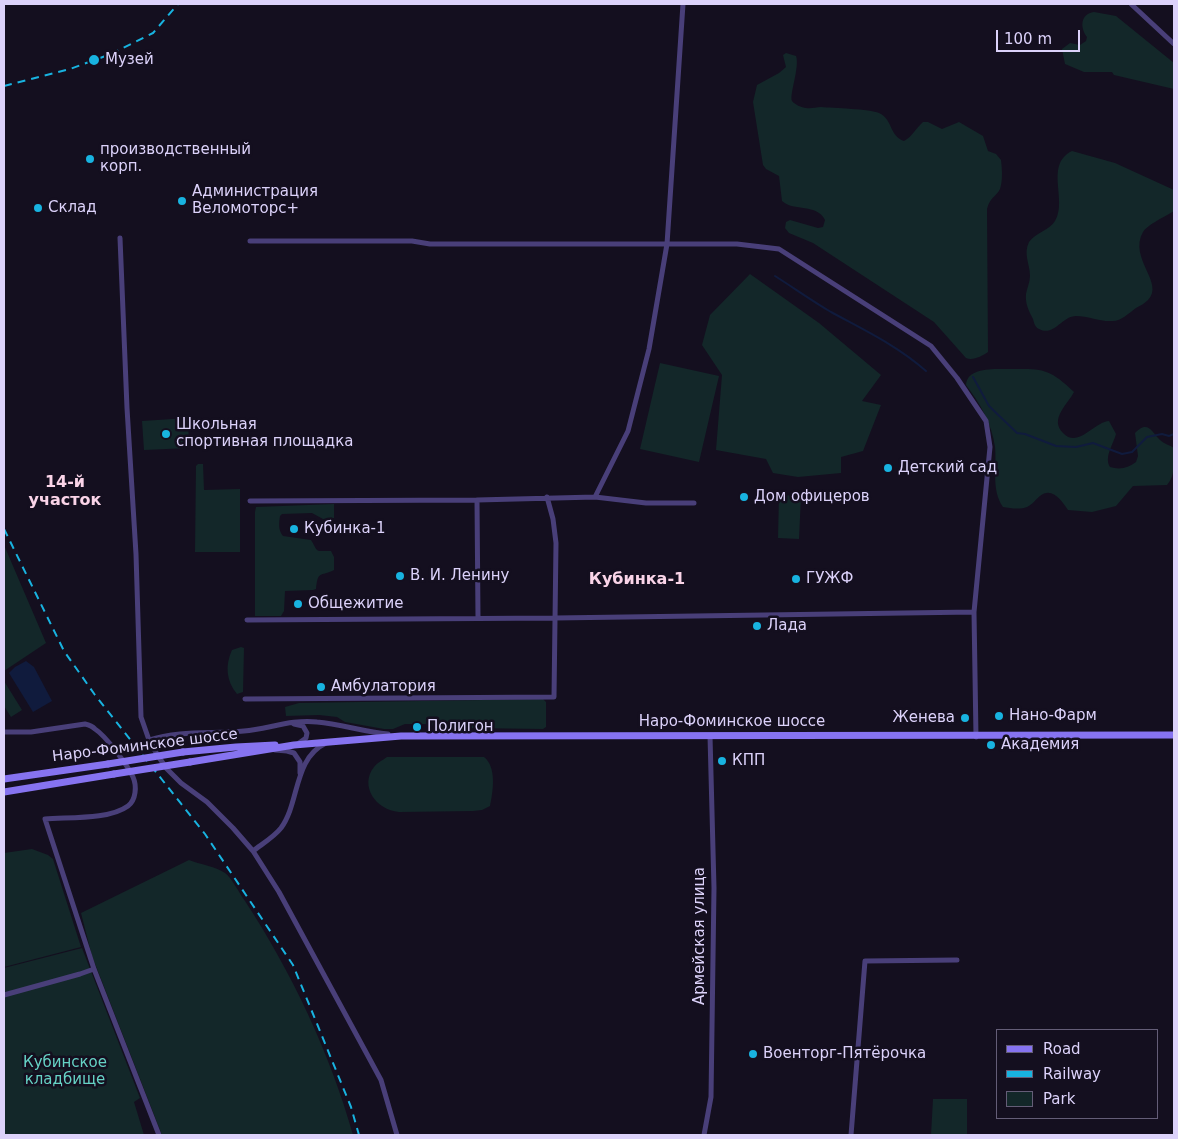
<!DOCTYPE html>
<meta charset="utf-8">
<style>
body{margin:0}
#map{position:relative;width:1178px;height:1139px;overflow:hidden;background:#140f1f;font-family:"DejaVu Sans",sans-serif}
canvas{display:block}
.frame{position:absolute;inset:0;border:5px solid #dcd2fa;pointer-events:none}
.legend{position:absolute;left:996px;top:1029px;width:162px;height:90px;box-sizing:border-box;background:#140f1f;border:1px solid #645d77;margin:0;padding:6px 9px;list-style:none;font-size:15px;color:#dcd2fa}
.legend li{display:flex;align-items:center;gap:10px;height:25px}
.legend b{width:25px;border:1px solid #645d77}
.scale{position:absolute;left:996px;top:30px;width:84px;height:22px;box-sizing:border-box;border:2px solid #dcd2fa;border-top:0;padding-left:6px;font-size:15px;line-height:18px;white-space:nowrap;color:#dcd2fa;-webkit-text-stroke:4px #140f1f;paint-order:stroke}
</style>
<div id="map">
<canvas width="1178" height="1139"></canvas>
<div class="frame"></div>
<ul class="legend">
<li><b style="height:6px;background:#8673f0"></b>Road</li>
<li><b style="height:6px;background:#18b3e0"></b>Railway</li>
<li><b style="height:14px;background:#132729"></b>Park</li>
</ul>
<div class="scale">100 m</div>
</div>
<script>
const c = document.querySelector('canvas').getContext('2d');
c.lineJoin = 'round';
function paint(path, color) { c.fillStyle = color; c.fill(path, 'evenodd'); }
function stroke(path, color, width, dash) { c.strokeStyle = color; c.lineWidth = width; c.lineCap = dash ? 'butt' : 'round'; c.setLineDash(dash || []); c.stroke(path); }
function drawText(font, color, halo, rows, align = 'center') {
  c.font = font + ' "DejaVu Sans",sans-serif'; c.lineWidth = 5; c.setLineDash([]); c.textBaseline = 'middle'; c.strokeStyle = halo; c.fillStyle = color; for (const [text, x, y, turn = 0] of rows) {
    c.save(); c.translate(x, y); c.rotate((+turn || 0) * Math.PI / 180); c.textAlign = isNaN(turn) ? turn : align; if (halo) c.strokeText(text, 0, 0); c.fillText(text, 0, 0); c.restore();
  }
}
const green = new Path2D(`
 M1094,12L1116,16L1174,63V89L1114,75L1112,72H1084L1065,64L1062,49L1070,43L1080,45L1086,41L1087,37C1080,28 1080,14 1094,12Z
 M786,53L796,56C800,67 789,95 792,101C794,104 802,108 806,108C811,109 816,107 821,107C833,108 870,109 879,113C893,119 889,136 904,141C912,137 916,128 923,122H928L942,129L959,122L983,136L988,151L996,154L1001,160C1002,169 1003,180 1000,189C996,197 990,197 987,209L988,352C982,356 973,361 966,358L934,322L813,243L789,233L785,228L786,222L790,220L818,228L823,227L825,220C817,203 794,212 782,201L779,176L766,169L763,165L753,102L757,85L779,73L786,67L783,55Z
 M1072,151L1115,163L1174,190V211C1166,216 1147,225 1143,232C1128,258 1165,283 1148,300C1145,303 1140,306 1136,308C1129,313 1121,321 1113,321C1100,322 1088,316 1076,316C1062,316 1054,337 1039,329C1035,327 1034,323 1033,319C1029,311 1025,304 1026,294C1027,288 1030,282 1030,276C1030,264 1023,254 1029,242C1035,233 1050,230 1055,221C1068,200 1044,165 1072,151Z
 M750,274L819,323L881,375L862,401L881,405L863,451L841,457V473L798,477L773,473L766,459L716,450L722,375L702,345L710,315Z
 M660,363L719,376L699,462L640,449Z
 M1007,369C1042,369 1048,367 1074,392C1068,404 1049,419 1063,433C1078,449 1094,422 1109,421L1116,434C1113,445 1104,457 1110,467C1120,470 1128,468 1136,462L1138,456L1135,433C1148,420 1151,431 1160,440C1164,444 1170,445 1174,448C1174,460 1176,475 1167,485L1133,486L1116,506L1092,512L1068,510C1062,501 1052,486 1040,496C1036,499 1032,505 1027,507C1019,510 1010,508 1003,507C991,490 997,467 995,447C992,424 980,403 966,385C967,367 995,369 1007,369Z
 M188,418L189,448L144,450L142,421Z
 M198,464H203L204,490L240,489V552H195L196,466Z
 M779,495L801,496L799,539L778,538Z
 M334,504V518L323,519L312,513L282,514L280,516C279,523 278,530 283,536L311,540C319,553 314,551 331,551L334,557V570C320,577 318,570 316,589L313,590L285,591L284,611L281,616H255V512L256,507Z
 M4,545L46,643L4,671Z
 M241,647L244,648L243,692L237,694C226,681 225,665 232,650Z
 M4,681L22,710L11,717L4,706Z
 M543,699L546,702V727L543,729L470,728L445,729L427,724H405L393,729H384L345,722L337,717L319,715L286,716L285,707L299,703Z
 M387,757H484C497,767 493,792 490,806L482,810L473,811L399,812C376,810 359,786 374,767C378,762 383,760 387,757Z
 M32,849L48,855L53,859L81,947L4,967V853Z
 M189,860C199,864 217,867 225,873C231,877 240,894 245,901C292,973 330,1053 353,1135H162L92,956L81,913Z
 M82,948L140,1098L134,1102L144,1135H4V968Z
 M933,1099H967V1135H931Z`);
const water = new Path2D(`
 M26,661L34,667L52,701L33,712L9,673L15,667Z`);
const stream = new Path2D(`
 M775,276C794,288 812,301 831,312C864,330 898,346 926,371
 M973,377L989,406L1017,433L1025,434L1056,446L1076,447L1093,443L1122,454L1132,452L1147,437L1162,434L1169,436L1174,434`);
const minor = new Path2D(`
 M1131,4L1174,44
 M120,238L127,408L136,554L141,717L149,740L158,756L167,769L181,783L207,802L233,828L253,851L279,892L381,1080L397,1135
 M250,241H412L430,244H737L779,249L931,346L957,378L986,421L990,447L974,612L976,737
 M595,497L628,431L649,349L667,244L683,4
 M477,500L478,618
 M250,501L477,500L595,497L646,503H694
 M247,620L555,618L974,612
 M245,699L554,697L556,543L553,519L547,497
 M294,724L303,726L307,733L306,738L299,743
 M4,732H31L85,724C89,725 92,726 95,729C106,736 128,766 133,777C137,786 136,800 128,806C109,820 68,817 45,819L94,969L159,1135
 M149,740C179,730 213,734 244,731C268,729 292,719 317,722C341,724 364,732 388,734
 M275,750L287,751L294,753L300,762V773
 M253,851C262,844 274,837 281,828C300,802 293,759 326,743
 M4,995L80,974L94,969
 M704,1135L711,1097L714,888L710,736
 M851,1135L865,961L957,960`);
const secondary = new Path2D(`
 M183,752L236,747L275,745
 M190,762L294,745L401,736L1174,735
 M4,779L108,764
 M4,792L114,774`);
const rail = new Path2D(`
 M4,86L70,69L111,54L153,33L178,4
 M4,529L64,651L95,695L205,834L293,965L351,1107L359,1135`);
const secondaryBridge = new Path2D(`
 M108,764L183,752
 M114,774L190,762`);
const markers = [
 [94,60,6,"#18b3e0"],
 [90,159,5,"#18b3e0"],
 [182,201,5,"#18b3e0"],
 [38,208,5,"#18b3e0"],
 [166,434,5,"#18b3e0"],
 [888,468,5,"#18b3e0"],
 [744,497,5,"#18b3e0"],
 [294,529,5,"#18b3e0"],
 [400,576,5,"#18b3e0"],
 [796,579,5,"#18b3e0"],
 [298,604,5,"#18b3e0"],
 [757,626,5,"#18b3e0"],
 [321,687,5,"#18b3e0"],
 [999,716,5,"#18b3e0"],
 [965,718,5,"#18b3e0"],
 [417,727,5,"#18b3e0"],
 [991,745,5,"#18b3e0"],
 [722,761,5,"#18b3e0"],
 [753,1054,5,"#18b3e0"]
];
const poiNames = [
 ["Музей",105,60],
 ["производственный",100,150],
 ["корп.",100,167],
 ["Администрация",192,192],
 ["Веломоторс+",192,209],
 ["Склад",48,208],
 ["Школьная",176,425],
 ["спортивная площадка",176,442],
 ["Детский сад",898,468],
 ["Дом офицеров",754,497],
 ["Кубинка-1",304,529],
 ["В. И. Ленину",410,576],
 ["ГУЖФ",806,579],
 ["Общежитие",308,604],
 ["Лада",767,626],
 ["Амбулатория",331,687],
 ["Нано-Фарм",1009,716],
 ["Женева",955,718,"right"],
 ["Полигон",427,727],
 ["Академия",1001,745],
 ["КПП",732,761],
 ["Военторг-Пятёрочка",763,1054]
];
const streetNames = [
 ["Наро-Фоминское шоссе",732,722],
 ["Наро-Фоминское шоссе",145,746,-7],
 ["Армейская улица",700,936,-90]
];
const parkNames = [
 ["Кубинское",65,1063],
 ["кладбище",65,1080]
];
const neighbourhoodNames = [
 ["14-й",65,483],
 ["участок",65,501],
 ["Кубинка-1",637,580]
];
paint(green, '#132729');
paint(water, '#101b3d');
stroke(stream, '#101b3d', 2);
stroke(minor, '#493f79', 5);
stroke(secondary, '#8673f0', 7);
stroke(rail, '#18b3e0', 2, [8, 6]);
stroke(secondaryBridge, '#8673f0', 7);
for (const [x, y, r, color] of markers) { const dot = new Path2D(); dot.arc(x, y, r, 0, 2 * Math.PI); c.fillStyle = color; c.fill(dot); stroke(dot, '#140f1f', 2); }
drawText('15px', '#dcd2fa', '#140f1f', poiNames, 'left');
drawText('15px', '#dcd2fa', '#140f1f', streetNames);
drawText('15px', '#66d2c5', '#140f1f', parkNames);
drawText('bold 16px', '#fad4e8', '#140f1f', neighbourhoodNames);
</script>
